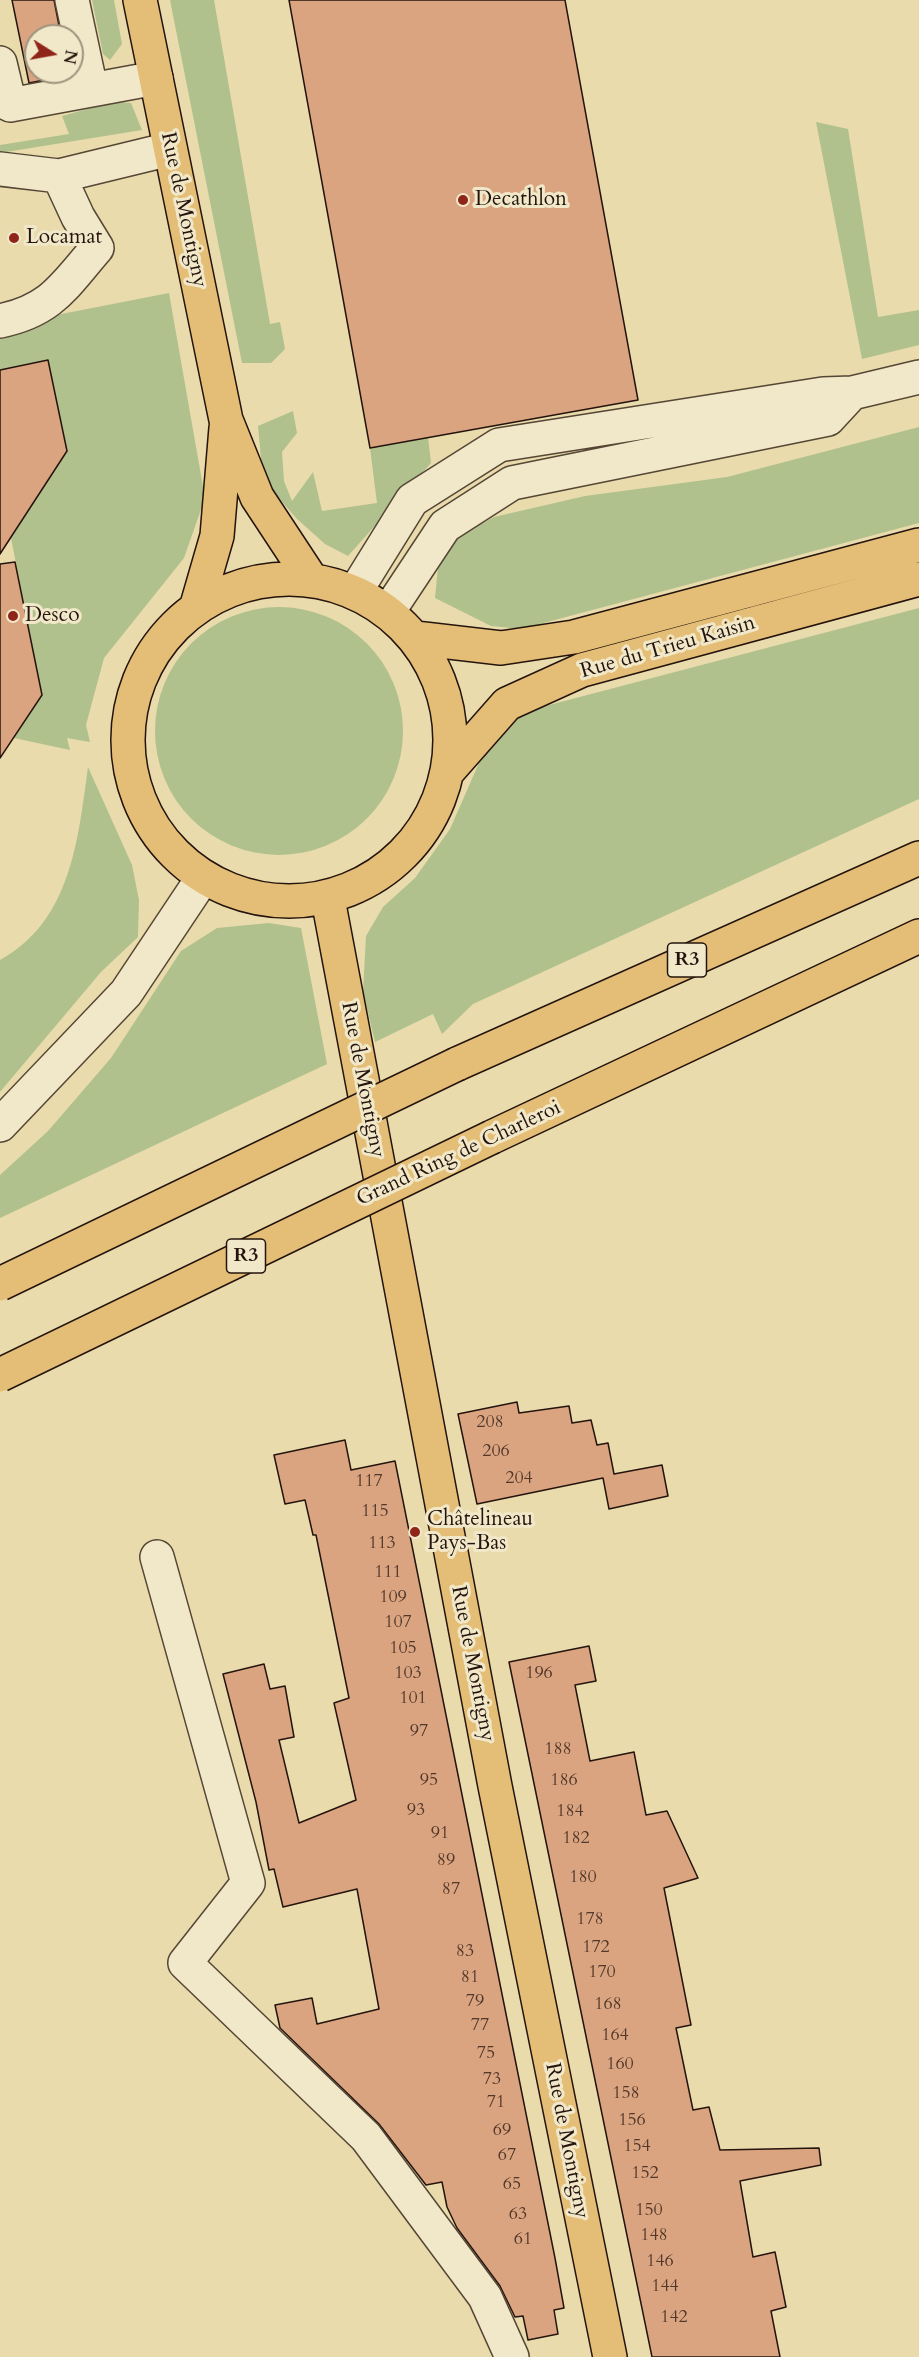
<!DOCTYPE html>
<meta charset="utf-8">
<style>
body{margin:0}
#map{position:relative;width:919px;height:2357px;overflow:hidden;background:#e9dbac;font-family:Cardo,serif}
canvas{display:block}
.north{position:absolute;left:24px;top:24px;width:60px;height:60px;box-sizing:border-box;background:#f1e8c9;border:2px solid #9f937e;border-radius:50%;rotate:101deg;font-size:16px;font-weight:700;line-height:24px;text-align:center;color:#24140d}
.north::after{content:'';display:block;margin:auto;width:21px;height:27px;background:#8f2418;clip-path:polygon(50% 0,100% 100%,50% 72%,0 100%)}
</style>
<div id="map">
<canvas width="919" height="2357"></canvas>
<div class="north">N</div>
</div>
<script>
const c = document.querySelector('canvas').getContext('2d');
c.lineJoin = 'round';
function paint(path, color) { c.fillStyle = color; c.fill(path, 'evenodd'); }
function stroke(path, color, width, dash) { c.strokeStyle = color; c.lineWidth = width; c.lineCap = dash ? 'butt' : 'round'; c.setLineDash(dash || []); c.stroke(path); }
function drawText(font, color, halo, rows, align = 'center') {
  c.font = font + ' Cardo,serif'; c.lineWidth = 6; c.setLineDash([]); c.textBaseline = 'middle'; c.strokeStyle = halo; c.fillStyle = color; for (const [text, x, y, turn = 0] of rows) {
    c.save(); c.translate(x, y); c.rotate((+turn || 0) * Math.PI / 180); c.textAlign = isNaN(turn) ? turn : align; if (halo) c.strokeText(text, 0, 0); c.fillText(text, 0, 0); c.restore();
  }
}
const green = new Path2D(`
 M92,0H114L122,44L110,60L103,54Z
 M170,0H214L270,324L280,322L285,349L271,363H242Z
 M113,102L131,103L142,130L0,153V145L69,134L62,116Z
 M816,122L848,129L878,317L919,310V345L862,359Z
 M169,293L205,498L184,558L104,658L86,725L90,742L67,738L70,750L14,738L42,695L11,538L67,451L48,361L0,370V326Z
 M293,411L297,433L282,452L284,481L292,501L313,472L322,511L377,503L370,448L428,437L431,463L348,556L325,544L297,519L263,480L258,426Z
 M919,427V523L521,629L491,626L435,598L439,557L451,541L494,517L585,496L727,477Z
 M155 731a124 124 0 1 1 248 0a124 124 0 1 1-248 0Z
 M919,608V799L473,1004L442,1034L433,1014L375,1042L363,992L366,936L383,907L415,878L450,829L482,756L511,715Z
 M88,767L132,865L139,900L138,937L101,972L0,1092V960C71,921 78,840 88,767Z
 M269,923L301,928L327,1064L0,1218V1175L48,1131L111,1058L181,951L217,928Z`);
const building = new Path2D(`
 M12,0H54L61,36H36V72H68L69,75L29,83Z
 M289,0H565L638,400L370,448Z
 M48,360L67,451L0,554V370Z
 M15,562L42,695L0,758V564Z
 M517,1402L519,1413L569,1406L572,1423L591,1420L597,1445L608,1443L614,1474L662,1465L668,1496L609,1509L603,1478L477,1504L458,1414Z
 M345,1440L351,1470L395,1461L555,2258L564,2308L554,2310L558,2334L528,2340L523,2316L515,2317L500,2286L457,2228L447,2207L442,2182L426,2185L379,2124L280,2028L275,2005L312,1998L317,2024L379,2009L357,1889L283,1907L274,1869L269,1870L256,1802L223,1674L264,1664L270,1689L285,1686L294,1737L279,1740L299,1823L356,1800L334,1703L349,1698L316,1535H313L305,1500L285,1504L274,1455Z
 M589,1646L596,1681L575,1685L590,1761L634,1752L646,1815L667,1811L698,1878L664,1888L691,2025L676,2028L693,2110L709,2107L720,2150L819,2148L821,2165L740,2181L753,2257L775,2252L786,2307L771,2311L780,2357H652L509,1662Z`);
const minor = new Path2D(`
 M72,0L91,89
 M0,63L10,105L156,78
 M0,169L59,176L170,149
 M0,321C52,310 64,286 97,248L78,217L59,176
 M355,592L412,500L499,445L823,394L852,393L919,377
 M388,612L445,526L512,483L828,419L852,393
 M0,1125L126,993L202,879
 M157,1557L248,1883L185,1963L366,2137L485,2297L512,2357`);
const major = new Path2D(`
 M140,0L226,420L257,497L311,579
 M128 740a161 161 0 1 1 322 0a161 161 0 1 1-322 0Z
 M197,605L217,536L226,428
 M415,638L501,648L574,637L919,545
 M448,771L507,704L582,670L919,579
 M328,899L495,1786L610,2357`);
const highway = new Path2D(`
 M457,1064L919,858
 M492,1137L919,936`);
const highwayBridge = new Path2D(`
 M0,1284L457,1064
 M0,1375L492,1137`);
const markers = [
 [463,200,6,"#8f2418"],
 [14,238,6,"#8f2418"],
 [13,616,6,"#8f2418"],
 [415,1532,6,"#8f2418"]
];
const numberNames = [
 ["208",490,1423],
 ["206",496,1452],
 ["204",519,1479],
 ["117",369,1482],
 ["115",375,1512],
 ["113",382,1544],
 ["111",388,1573],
 ["109",393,1598],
 ["107",398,1623],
 ["105",403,1649],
 ["103",408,1674],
 ["196",539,1674],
 ["101",413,1699],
 ["97",419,1732],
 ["188",558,1750],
 ["95",429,1781],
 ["186",564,1781],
 ["93",416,1811],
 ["184",570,1812],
 ["91",440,1834],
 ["182",576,1839],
 ["89",446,1861],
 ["180",583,1878],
 ["87",451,1890],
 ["178",590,1920],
 ["172",596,1948],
 ["83",465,1952],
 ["170",602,1973],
 ["81",470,1978],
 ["79",475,2002],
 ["168",608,2005],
 ["77",480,2026],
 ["164",615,2036],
 ["75",486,2054],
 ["160",620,2065],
 ["73",492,2080],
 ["158",626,2094],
 ["71",496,2103],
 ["156",632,2121],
 ["69",502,2131],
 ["154",637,2147],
 ["67",507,2156],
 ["152",645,2174],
 ["65",512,2185],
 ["150",649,2211],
 ["63",518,2215],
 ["148",654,2236],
 ["61",523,2240],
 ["146",660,2262],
 ["144",665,2287],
 ["142",674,2318]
];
const shields = [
 [687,960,39],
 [246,1256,39]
];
const shieldNames = [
 ["R3",687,960],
 ["R3",246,1256]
];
const poiNames = [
 ["Decathlon",475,200],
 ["Locamat",26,238],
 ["Desco",25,616],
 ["Châtelineau",427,1520],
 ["Pays-Bas",427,1544]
];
const streetNames = [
 ["Rue de Montigny",183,210,78],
 ["Rue du Trieu Kaisin",668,648,-16],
 ["Rue de Montigny",362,1080,79],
 ["Grand Ring de Charleroi",459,1154,-25],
 ["Rue de Montigny",472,1664,79],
 ["Rue de Montigny",566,2141,79]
];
paint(green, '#b0c18e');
paint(building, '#dba481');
stroke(building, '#24140d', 1.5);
stroke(minor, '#554635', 36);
stroke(major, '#24140d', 36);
stroke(highway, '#24140d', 36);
stroke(minor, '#f1e8c9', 33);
stroke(major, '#e4be76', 33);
stroke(highway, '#e4be76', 33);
stroke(highwayBridge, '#24140d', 36, []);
stroke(highwayBridge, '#e4be76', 33);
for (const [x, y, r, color] of markers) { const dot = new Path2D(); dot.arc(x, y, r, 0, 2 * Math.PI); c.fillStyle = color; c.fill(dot); stroke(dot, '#f1e8c9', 2); }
drawText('18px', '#52382a', null, numberNames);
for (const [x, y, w] of shields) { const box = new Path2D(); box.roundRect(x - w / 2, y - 17, w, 34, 4.5); c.fillStyle = '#f1e8c9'; c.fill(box); stroke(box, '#24140d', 1.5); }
drawText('bold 20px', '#24140d', null, shieldNames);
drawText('21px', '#24140d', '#f1e8c9', poiNames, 'left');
drawText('21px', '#24140d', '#f1e8c9', streetNames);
</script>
